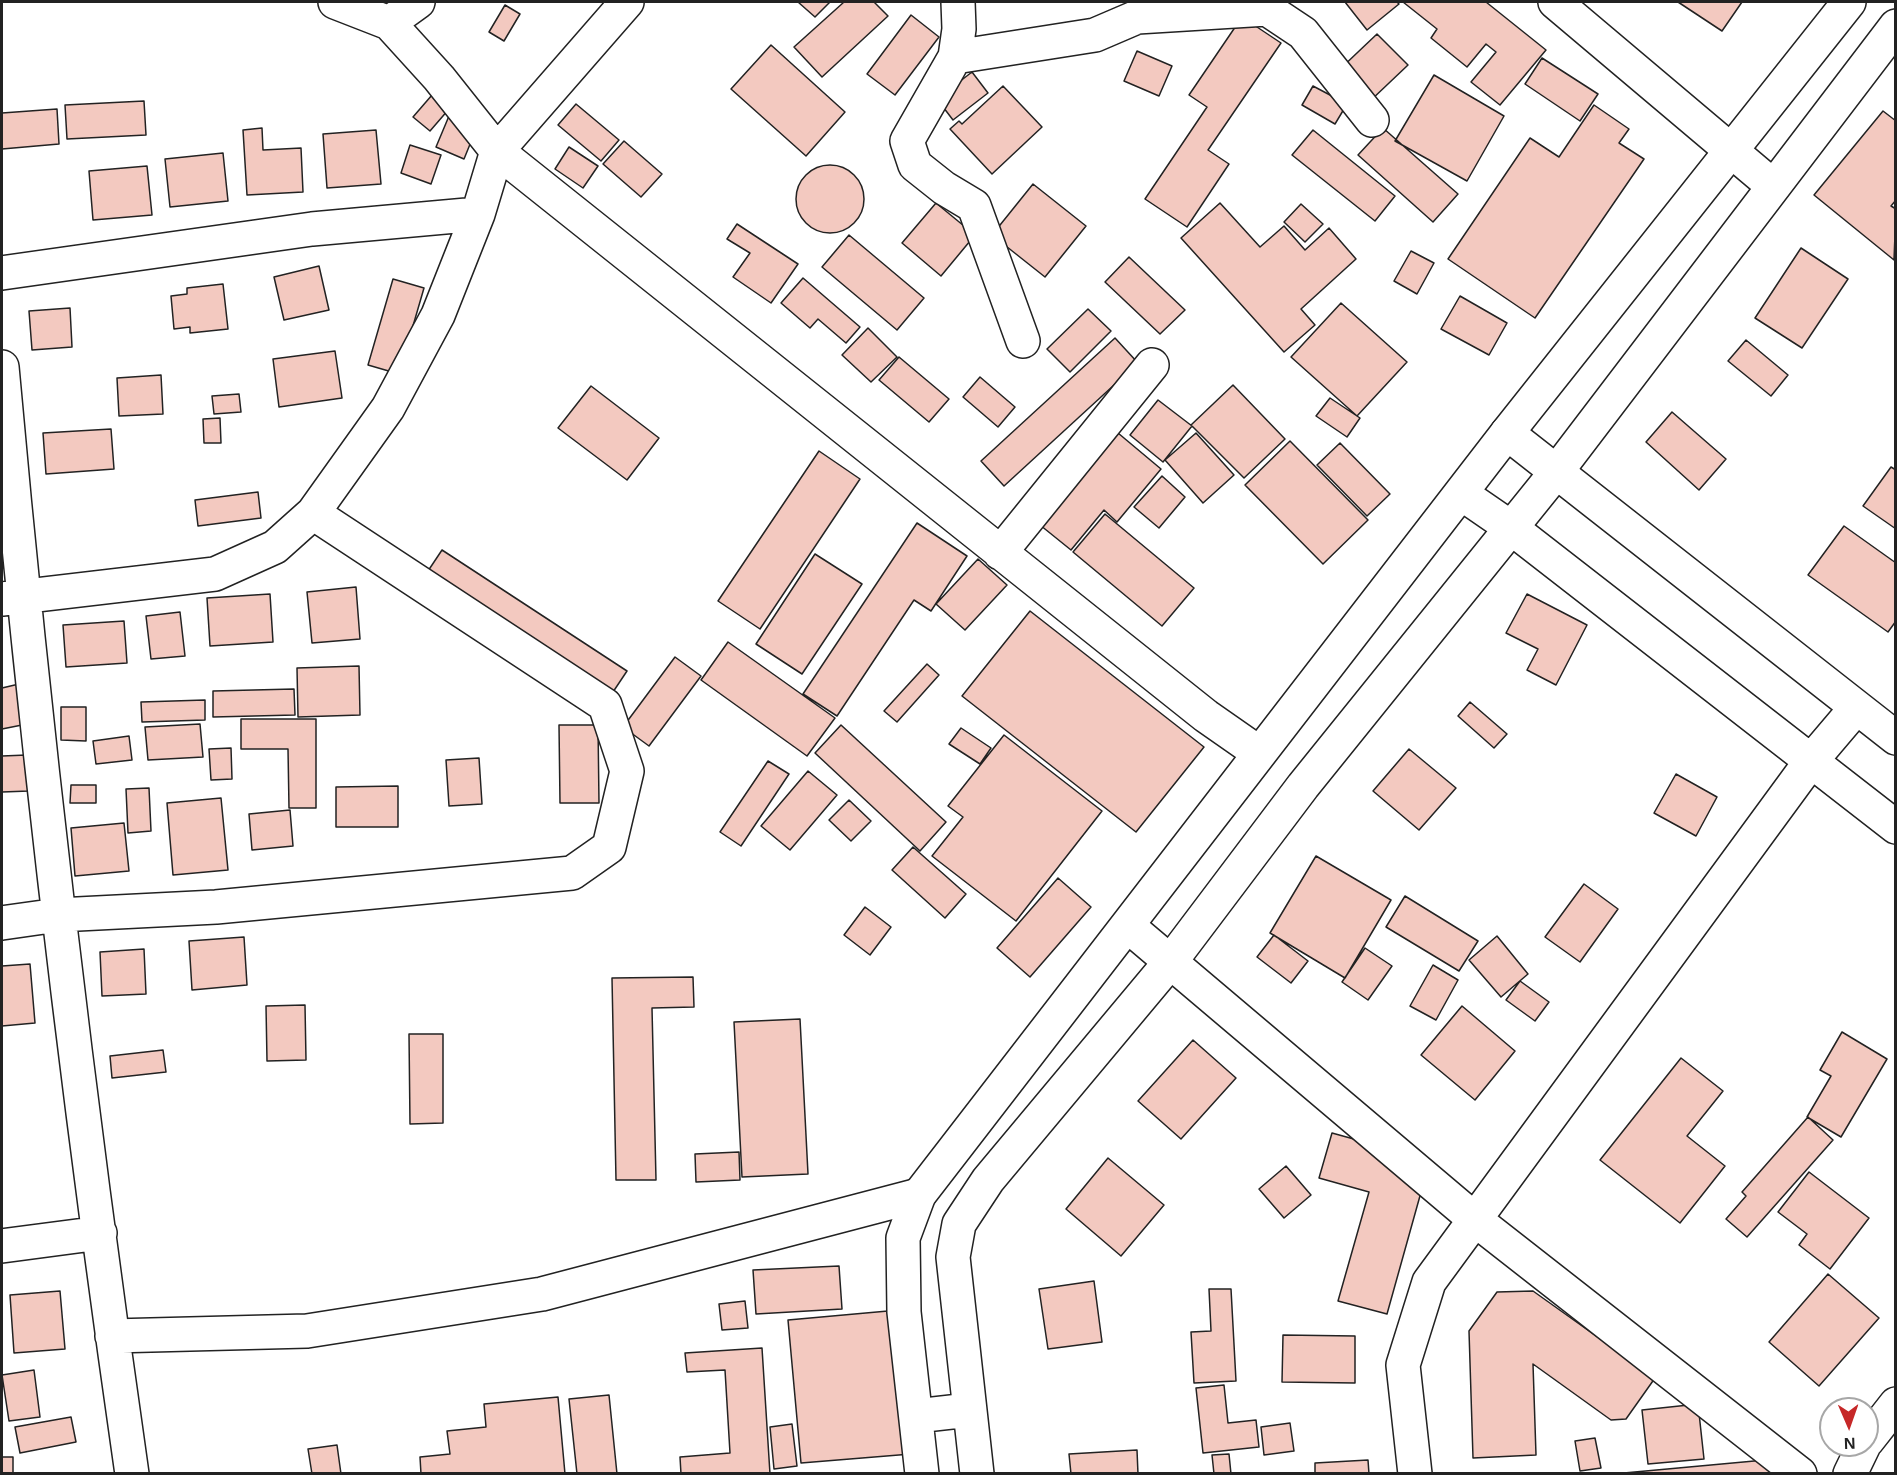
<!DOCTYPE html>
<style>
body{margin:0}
#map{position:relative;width:1897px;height:1475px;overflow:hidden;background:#fff;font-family:Arial,sans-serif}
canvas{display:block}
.frame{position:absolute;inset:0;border:3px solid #222;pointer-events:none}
.north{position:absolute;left:1819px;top:1397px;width:60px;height:60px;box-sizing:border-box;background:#fff;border:2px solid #a7a7a7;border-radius:50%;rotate:178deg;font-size:16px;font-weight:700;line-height:24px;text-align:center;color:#222}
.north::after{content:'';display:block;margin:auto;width:21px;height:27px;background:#c62828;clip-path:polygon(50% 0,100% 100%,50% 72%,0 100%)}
</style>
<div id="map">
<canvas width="1897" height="1475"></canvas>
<div class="frame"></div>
<div class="north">N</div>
</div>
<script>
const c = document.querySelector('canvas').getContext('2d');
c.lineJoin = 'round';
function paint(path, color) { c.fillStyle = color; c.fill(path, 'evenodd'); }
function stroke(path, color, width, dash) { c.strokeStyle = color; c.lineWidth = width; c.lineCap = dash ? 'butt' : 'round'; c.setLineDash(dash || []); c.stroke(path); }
const building = new Path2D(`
 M798,2H830L815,17Z
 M844,2H874L888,16L822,77L794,47Z
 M1345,2H1397L1399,4L1367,30Z
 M1403,2H1486L1546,50L1500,105L1471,82L1496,52L1486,44L1467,67L1431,38L1437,29Z
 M1678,2H1742L1722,31Z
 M505,5L520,14L504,41L489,32Z
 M911,15L939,37L895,95L867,74Z
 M1242,17L1281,43L1208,150L1229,164L1187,227L1145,199L1207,107L1189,95Z
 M1377,34L1408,65L1369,102L1338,71Z
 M771,45L845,112L806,156L731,89Z
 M1137,51L1172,66L1159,96L1124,81Z
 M1542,58L1598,94L1580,121L1525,84Z
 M972,72L988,93L953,120L937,99Z
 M1434,75L1504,116L1467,181L1395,141Z
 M1003,86L1042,127L992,174L950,129L959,121L962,124Z
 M1313,86L1347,104L1335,124L1302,105Z
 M432,95L449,109L430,131L413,117Z
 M144,101L146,135L67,139L65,105Z
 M576,104L619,140L601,161L558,125Z
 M1594,105L1629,129L1619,143L1644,159L1535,318L1448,259L1530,138L1559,157Z
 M57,109L59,144L2,149V113Z
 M1883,111L1896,121V200L1891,206L1896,209L1894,260L1814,195Z
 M449,116L477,127L464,159L436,147Z
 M262,128L263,150L301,148L303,192L247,195L243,130Z
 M1383,128L1458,194L1433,222L1358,155Z
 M376,130L381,184L327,188L323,134Z
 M1313,130L1395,196L1375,221L1292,155Z
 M624,141L662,174L641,197L603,164Z
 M410,145L441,155L431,184L401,173Z
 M569,147L598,166L583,188L555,169Z
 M223,153L228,201L170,207L165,159Z
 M796 199a34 34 0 1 1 68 0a34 34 0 1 1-68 0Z
 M147,166L152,215L93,220L89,171Z
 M1033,184L1086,226L1045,277L992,235Z
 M936,203L975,235L941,276L902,243Z
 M1220,203L1260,247L1284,226L1305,250L1329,228L1356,259L1301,309L1315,325L1284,352L1181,238Z
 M1301,204L1323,224L1305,242L1284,222Z
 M737,224L798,264L771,303L733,277L750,253L727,239Z
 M849,235L924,298L897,330L822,267Z
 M1801,248L1848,279L1802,348L1755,318Z
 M1411,251L1434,263L1417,294L1394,281Z
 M1129,257L1185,310L1160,334L1105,282Z
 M319,266L329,310L284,320L274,277Z
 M803,278L860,327L846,343L818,319L810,328L781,303Z
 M393,279L424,288L399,374L368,365Z
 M223,284L228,329L190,333V327L174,329L171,296L187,294V288Z
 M1460,296L1507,323L1489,355L1441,329Z
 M1341,303L1407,362L1357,416L1291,357Z
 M70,308L72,347L32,350L29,311Z
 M1088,309L1111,331L1070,372L1047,349Z
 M868,328L897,357L871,382L842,355Z
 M1115,338L1138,363L1004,486L981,461Z
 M1746,340L1788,375L1771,396L1728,361Z
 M335,351L342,398L279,407L273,359Z
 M899,357L949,399L929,422L879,380Z
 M161,375L163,414L119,416L117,378Z
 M980,377L1015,407L998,427L963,397Z
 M1233,385L1285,439L1244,478L1191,425Z
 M591,386L659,438L627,480L558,428Z
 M239,394L241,412L214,414L212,396Z
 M1330,398L1360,418L1347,437L1316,416Z
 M1158,400L1192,426L1163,462L1130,435Z
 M1672,412L1726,459L1699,490L1646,442Z
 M220,418L221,443H204L203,419Z
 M111,429L114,469L46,474L43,433Z
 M1118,433L1161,469L1117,522L1104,510L1071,550L1040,525Z
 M1196,433L1234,475L1203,503L1165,460Z
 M1290,441L1368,520L1323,564L1245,485Z
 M1340,443L1390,494L1367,516L1317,465Z
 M819,451L860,479L760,629L718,601Z
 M1891,467L1896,470V529L1863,506Z
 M1162,476L1185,497L1159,528L1134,507Z
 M258,492L261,518L198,526L195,500Z
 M1105,514L1194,588L1162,626L1073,552Z
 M917,523L967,556L931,611L914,600L837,716L803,694Z
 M1844,526L1896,563V621L1888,632L1808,575Z
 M442,550L627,671L609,698L424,577Z
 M815,554L862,584L802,674L756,644Z
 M978,559L1007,585L965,630L936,604Z
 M356,587L360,639L312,643L307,592Z
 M270,594L273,642L210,646L207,598Z
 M1527,594L1587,625L1556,685L1527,670L1538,649L1506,633Z
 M1030,611L1204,747L1136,832L962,696Z
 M180,612L185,656L151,659L146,616Z
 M124,621L127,663L66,667L63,625Z
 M728,642L835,718L807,756L701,680Z
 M675,657L701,676L649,746L623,727Z
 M927,664L939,675L897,722L884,711Z
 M359,666L360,715L298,717L297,668Z
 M19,684L27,724L2,729V688Z
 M294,689L295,715L213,717V691Z
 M205,700V720L142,722L141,702Z
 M1470,702L1507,734L1494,748L1458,716Z
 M61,707H86V741L61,740Z
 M241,719H316V808H289L288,749H241Z
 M200,724L203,757L148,760L145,727Z
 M559,725H598L599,803H560Z
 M841,725L946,822L920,851L815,753Z
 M961,728L991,748L980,764L949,744Z
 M1004,735L1102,811L1016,921L932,856L963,817L948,806Z
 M129,736L132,760L96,764L93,741Z
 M231,748L232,779L211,780L209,749Z
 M1409,749L1456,788L1419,830L1373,791Z
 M27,755L29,791L2,792V756Z
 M479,758L482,804L449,806L446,760Z
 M768,761L789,774L741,846L720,832Z
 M808,771L837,795L790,850L761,826Z
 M1676,774L1717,797L1696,836L1654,813Z
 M71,785H96V803H70Z
 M398,786V827H336V787Z
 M149,788L151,831L128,833L126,789Z
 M221,798L228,870L173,875L167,803Z
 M849,800L871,821L851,841L829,820Z
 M290,810L293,846L252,850L249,814Z
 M124,823L129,871L75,876L71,828Z
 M913,847L966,894L945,918L892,870Z
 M1316,856L1391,900L1345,978L1270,933Z
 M1058,878L1091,907L1030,977L997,948Z
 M1584,884L1618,909L1580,962L1545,937Z
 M1405,896L1478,941L1459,971L1386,927Z
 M865,907L891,927L870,955L844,935Z
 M1274,935L1308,961L1291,983L1257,957Z
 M1497,936L1528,974L1501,997L1469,960Z
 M244,937L247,985L192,990L189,941Z
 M1365,948L1392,966L1368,1000L1342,982Z
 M144,949L146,994L102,996L100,952Z
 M30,964L35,1023L2,1026V966Z
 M1433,965L1458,980L1436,1020L1410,1006Z
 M693,977L694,1007L652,1008L656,1180H616L612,978Z
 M1520,981L1549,1002L1535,1021L1506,1000Z
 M305,1005L306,1060L267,1061L266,1006Z
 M1462,1006L1515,1051L1475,1100L1421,1055Z
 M800,1019L808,1174L742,1177L734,1022Z
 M1842,1032L1887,1059L1841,1137L1807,1117L1831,1076L1820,1070Z
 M409,1034H443V1123L410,1124Z
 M1193,1040L1236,1078L1181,1139L1138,1101Z
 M163,1050L166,1072L112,1078L110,1056Z
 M1681,1058L1723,1091L1687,1136L1725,1166L1680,1223L1600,1160Z
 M1808,1117L1833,1140L1747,1237L1726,1219L1746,1196L1742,1192Z
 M1332,1133L1430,1160L1387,1314L1338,1301L1369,1192L1319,1178Z
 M739,1152L740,1180L696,1182L695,1154Z
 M1108,1158L1164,1205L1121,1256L1066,1209Z
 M1286,1166L1311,1195L1284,1218L1259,1189Z
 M1809,1172L1869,1218L1830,1269L1799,1245L1807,1234L1778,1212Z
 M839,1266L842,1309L756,1314L753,1270Z
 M1828,1274L1879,1318L1819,1386L1769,1342Z
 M1094,1281L1102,1342L1048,1349L1039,1289Z
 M1209,1289H1231L1236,1381L1194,1383L1191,1332L1211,1331Z
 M60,1291L65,1349L14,1353L10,1295Z
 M1533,1291L1655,1378L1626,1419L1611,1420L1533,1364L1536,1455L1473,1458L1469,1331L1497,1292Z
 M745,1301L748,1328L722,1330L719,1304Z
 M899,1310L911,1454L801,1463L788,1320Z
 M1283,1335L1355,1336V1383L1282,1382Z
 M762,1348L770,1474H681L680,1457L730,1453L725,1370L687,1372L685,1353Z
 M34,1370L40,1417L9,1421L2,1375Z
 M1224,1385L1228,1423L1256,1420L1259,1447L1203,1453L1196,1388Z
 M609,1395L617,1474H577L569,1399Z
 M558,1397L565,1474H421L420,1457L450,1454L447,1431L486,1427L484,1404Z
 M1698,1404L1704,1459L1648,1464L1642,1410Z
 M71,1417L76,1442L20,1453L15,1427Z
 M1290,1423L1294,1451L1264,1455L1261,1427Z
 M792,1424L797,1466L774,1469L770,1427Z
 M1595,1438L1601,1468L1580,1471L1575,1441Z
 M337,1445L341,1474H312L308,1449Z
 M1137,1450L1138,1474H1071L1069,1454Z
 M1229,1454L1231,1474H1214L1212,1455Z
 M2,1457H13V1474H2Z
 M1776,1459L1777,1474H1613Z
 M1368,1460L1369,1474H1315V1463Z`);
const street = new Path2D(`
 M335,2L389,23L439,78L497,151L1206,716L1259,753
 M958,2L959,29L955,57L907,141L915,165L944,188L974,206L1023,341
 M1555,2L1773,186
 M389,23L418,2
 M955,57L1095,35L1137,17L1267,9L1303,33L1372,120
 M2,273L312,229L478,214
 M2,367C35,737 79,1106 132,1474
 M1507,433L1896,738
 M1462,494L1510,527L1896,827
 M1000,553L1152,365
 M2,599L215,574L275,547L313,513L388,408L438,315L478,214L497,151L627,2
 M2,923L58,915L216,907L572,873L609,847L627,771L605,705L313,513
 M1128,926L1473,1218L1800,1474
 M2,1246L100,1233
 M112,1336L307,1331L542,1294L919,1195
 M1867,1441L1896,1404
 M1415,1474L1403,1365L1429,1282L1811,761L1856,708
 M1850,1474L1864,1445`);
const secondary = new Path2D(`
 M916,1416L969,1410
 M922,1474L904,1312L903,1238L919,1195L1507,433L1849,2
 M977,1474L953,1257L959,1224L988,1180L1171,961L1303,786L1557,471L1896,26`);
paint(building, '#f3c9c0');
stroke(building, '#222', 1.5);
stroke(street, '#222', 36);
stroke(secondary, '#222', 36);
stroke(street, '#fff', 33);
stroke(secondary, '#fff', 33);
</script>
